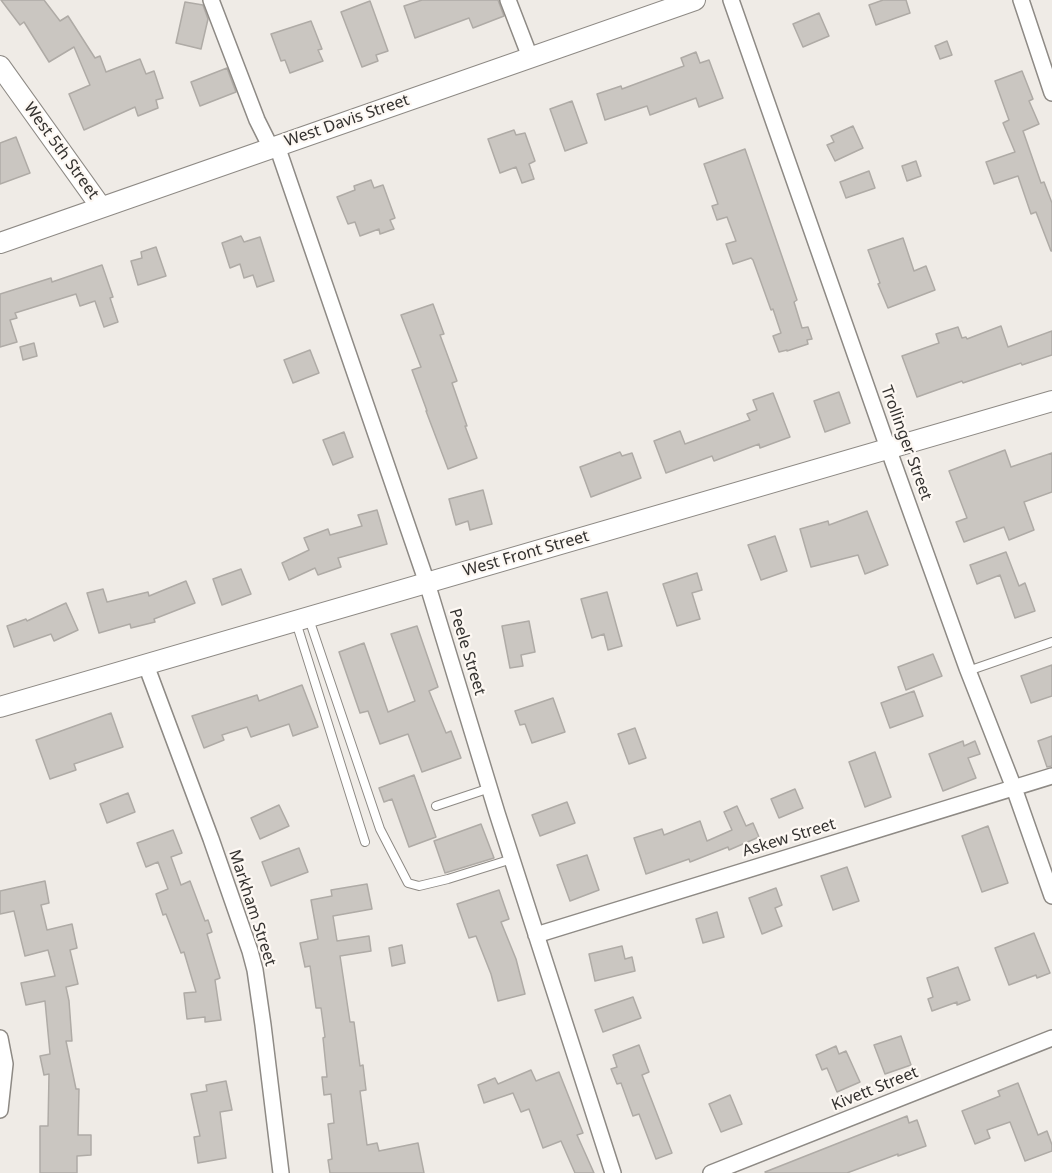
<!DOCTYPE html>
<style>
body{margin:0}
canvas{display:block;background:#efebe6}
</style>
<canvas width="1052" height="1173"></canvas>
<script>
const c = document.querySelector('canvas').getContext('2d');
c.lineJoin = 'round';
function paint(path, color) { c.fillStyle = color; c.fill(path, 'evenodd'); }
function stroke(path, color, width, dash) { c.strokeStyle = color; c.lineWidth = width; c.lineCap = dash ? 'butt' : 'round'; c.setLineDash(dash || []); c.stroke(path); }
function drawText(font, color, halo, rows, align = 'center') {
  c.font = font + ' "Noto Sans",sans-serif'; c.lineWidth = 4.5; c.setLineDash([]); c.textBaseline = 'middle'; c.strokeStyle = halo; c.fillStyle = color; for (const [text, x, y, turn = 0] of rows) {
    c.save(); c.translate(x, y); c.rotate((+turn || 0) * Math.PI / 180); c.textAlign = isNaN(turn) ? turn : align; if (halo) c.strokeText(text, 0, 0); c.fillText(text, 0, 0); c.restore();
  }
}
const building = new Path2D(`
 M1,0H44L60,21L68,16L95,58L100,56L106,72L140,59L146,74L154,71L163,98L156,100L158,108L138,116L135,107L84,130L69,94L90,85L74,47L49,62L24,22L20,25Z
 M422,0H498L504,16L473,28L469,18L415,38L404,6Z
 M883,0H906L910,13L876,25L869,5Z
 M370,1L388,51L376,55L378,61L362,67L341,12Z
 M185,2L203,5L208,19L201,49L176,43Z
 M819,13L829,36L803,47L793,24Z
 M311,21L322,49L318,50L323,61L290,73L285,60L281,61L271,34Z
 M947,41L952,55L940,59L935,46Z
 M696,52L700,63L709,60L723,98L699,107L696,98L650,115L647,106L605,120L597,94L621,86L622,89L684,66L681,58Z
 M227,68L236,92L200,106L191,82Z
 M1022,71L1033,99L1029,101L1039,124L1023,131L1041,183L1044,182L1052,203V251H1051L1036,212L1031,214L1018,176L994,184L986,162L1015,152L1003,123L1009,120L995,81Z
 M572,101L587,143L565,151L550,109Z
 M853,126L863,148L835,161L827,145L834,142L831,136Z
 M514,130L516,135L525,133L535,161L529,164L534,179L522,183L516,167L500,173L488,139Z
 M16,137L30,173L0,184V143Z
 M745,149L797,300L794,302L802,328L808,327L812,339L807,340L808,344L787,351V350L779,352L773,336L781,333L773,309L771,310L753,260L751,258L733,264L726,244L736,241L727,217L717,220L712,206L718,204L704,164Z
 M916,161L921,176L907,181L902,166Z
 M869,171L875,188L846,198L840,182Z
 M371,180L374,188L383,185L395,218L390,220L394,229L380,234L379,229L360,236L355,222L348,224L337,197L355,190L354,186Z
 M241,236L244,242L260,237L274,281L257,287L253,275L244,278L240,264L230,268L222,243Z
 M903,238L914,271L926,266L935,290L888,308L878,284L880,283L868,250Z
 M156,247L166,276L138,285L131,261L142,258L141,252Z
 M102,265L113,297L110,298L118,322L104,327L95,301L80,306L76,294L15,313L17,318L10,320L17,342L0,347V294L51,278L52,282Z
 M433,304L444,334L440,335L457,381L452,383L467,426H465L477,458L448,469L426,411H427L412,370L421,367L401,315Z
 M1001,326L1008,347L1052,331V355L1022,365L1021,363L963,383L962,381L917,397L902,356L939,343L936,334L958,327L962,338L966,337L967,339Z
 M34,343L37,356L23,360L20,347Z
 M310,350L319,373L293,383L284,360Z
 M839,392L850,423L825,432L814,401Z
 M773,393L790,437L760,448L759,444L714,461L712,456L666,473L654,441L680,431L685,444L750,420L747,414L757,410L753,400Z
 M344,432L353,457L333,465L323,440Z
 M1005,450L1011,467L1052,453V492L1024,502L1034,530L1009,540L1004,527L964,542L956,522L967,518L949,471Z
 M620,452L622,456L632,453L641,478L591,497L580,467Z
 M483,490L492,524L470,530L468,521L456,525L449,499Z
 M377,510L387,544L338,558L341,567L318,575L315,568L289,580L282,563L309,550L304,538L328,529L330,535L362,526L358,515Z
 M867,511L888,565L865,574L858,555L811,567L800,529L828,521L829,525Z
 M775,536L787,571L761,580L748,545Z
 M1006,552L1019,586L1025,583L1035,611L1015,618L1000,575L977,584L970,565Z
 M241,569L251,594L222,605L213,579Z
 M697,573L702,590L692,593L700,619L677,626L663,584Z
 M186,581L195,603L154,619L155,622L131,628L130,624L99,633L87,593L103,589L107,602L148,592L149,596Z
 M607,592L622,646L608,650L604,634L592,638L581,599Z
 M66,603L78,630L54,641L51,634L14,647L7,626L26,619L27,621Z
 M529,621L535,652L521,655L523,666L510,668L502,626Z
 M417,626L438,687L429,691L446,733L451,731L461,758L422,772L408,734L380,744L368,711L360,713L339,652L364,643L388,712L415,701L391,634Z
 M933,654L942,676L906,690L898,667Z
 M1052,665V696L1031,703L1021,676Z
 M302,685L318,727L293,736L289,724L251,737L247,727L222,735L224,740L204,748L192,716L257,695L259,701Z
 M914,691L923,716L890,728L881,703Z
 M553,698L565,732L532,743L525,724L520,725L515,711Z
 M111,713L123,747L74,764L76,770L50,779L36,740Z
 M635,728L646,758L629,764L618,734Z
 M1052,736V766L1047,767L1038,741Z
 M963,741L964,746L975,741L980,754L968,758L976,778L943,791L929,754Z
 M875,752L891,797L865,807L849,762Z
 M414,775L436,837L409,847L392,799L384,802L379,788Z
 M795,789L803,808L779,818L771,799Z
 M128,793L135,812L107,823L100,804Z
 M567,802L575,823L540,836L532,815Z
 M279,805L289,826L260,839L251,818Z
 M737,806L746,826L753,823L759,837L729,850L728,847L690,862L689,859L646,874L634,838L662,829L664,835L700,821L707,841L732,830L724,812Z
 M481,824L494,858L445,873L434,841Z
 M988,826L1008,883L982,892L962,836Z
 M173,830L182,853L171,857L181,885L190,881L205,921L208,920L212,932L207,934L220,978L215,980L221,1020L205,1022V1017L187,1019L184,993L196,992L184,952L181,953L166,914L163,915L156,894L168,889L158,862L146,867L137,843Z
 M299,848L308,872L271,886L262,862Z
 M587,855L599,890L570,901L557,865Z
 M847,867L859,901L833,910L821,876Z
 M45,881L49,903L41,905L47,930L72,924L77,948L70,950L78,984L66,987L69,1001L72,1041H66L76,1089H79L78,1135H91V1155L77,1156V1173H40V1126H48L49,1074L44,1075L40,1056L50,1054L45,1001L26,1005L21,983L55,976L48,950L25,956L14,911L0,914V891Z
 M367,884L372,909L333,916L337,941L369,936L371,951L340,956L350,1022H354L360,1066L363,1065L366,1090L360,1091L367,1145L377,1143L379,1151L418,1143L424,1173H330L328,1160L332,1159L328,1124L334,1123L331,1094L324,1095L322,1077H327L323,1038L325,1037L321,1008H316L310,966L305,967L300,943L318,939L311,900L332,896L331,890Z
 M776,888L782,905L775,908L782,926L762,934L749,898Z
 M499,890L509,919L501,922L516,959L525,994L498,1001L491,974L476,936L469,938L457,904Z
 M717,912L724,937L703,943L696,919Z
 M1034,933L1050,973L1037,978L1036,975L1009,985L995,948Z
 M402,945L405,963L392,966L389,948Z
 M622,946L625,959L632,957L635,971L595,981L589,954Z
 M958,967L970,1000L957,1005V1002L932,1011L928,999L933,997L927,978Z
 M633,997L641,1018L603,1032L595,1010Z
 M901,1036L911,1065L885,1074L874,1045Z
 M639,1045L649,1072L642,1075L672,1153L656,1159L639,1114L633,1116L621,1083L617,1084L611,1069L617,1067L613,1055Z
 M836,1046L839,1054L846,1051L860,1082L837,1092L827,1068L822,1070L816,1055Z
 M531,1070L536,1081L559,1072L583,1133L577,1135L594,1173H575L561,1141L543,1148L529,1109L521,1112L513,1093L484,1103L478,1085L495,1078L498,1084Z
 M226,1081L232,1110L220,1112L226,1158L198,1163L194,1137L200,1136L191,1094L207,1091L206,1085Z
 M1018,1083L1038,1135L1047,1131L1052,1145V1151L1025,1161L1010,1122L987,1130L990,1138L975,1144L962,1111L1000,1096L998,1091Z
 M730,1095L742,1124L721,1132L709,1104Z
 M907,1116L909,1123L917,1120L926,1146L898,1156V1154L847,1173H766L765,1172Z`);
const service = new Path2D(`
 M309,619L380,829L408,883L419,886L448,879L512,859
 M296,622L365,842
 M968,671L1052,642
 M436,806L490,788`);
const minor = new Path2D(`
 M211,0L257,120L271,148
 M508,0L530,57
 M731,0L888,448L967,668L1014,788L1052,896
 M1021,0L1052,93
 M277,146L427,583L497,813L613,1173
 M146,665L211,839L250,951L255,970L263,1025L281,1173
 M536,935L1052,776
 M0,1038L5,1064L0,1110
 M711,1173L1052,1038`);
const tertiary = new Path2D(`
 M0,66L101,207
 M0,243L695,0
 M0,707L1052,401`);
const streetNames = [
 ["West Davis Street",347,121,-19],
 ["West 5th Street",61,151,54],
 ["Trollinger Street",906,443,70],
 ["West Front Street",526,554,-16],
 ["Peele Street",467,652,73],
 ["Askew Street",789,838,-17],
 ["Markham Street",252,908,72],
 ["Kivett Street",875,1089,-22]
];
paint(building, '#cac6c1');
stroke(building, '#afaba6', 1.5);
stroke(service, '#8e8a85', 10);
stroke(minor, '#8e8a85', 18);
stroke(tertiary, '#8e8a85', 22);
stroke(service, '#fff', 8);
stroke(minor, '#fff', 15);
stroke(tertiary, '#fff', 20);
drawText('16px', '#33312f', '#fdf8f3', streetNames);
</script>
